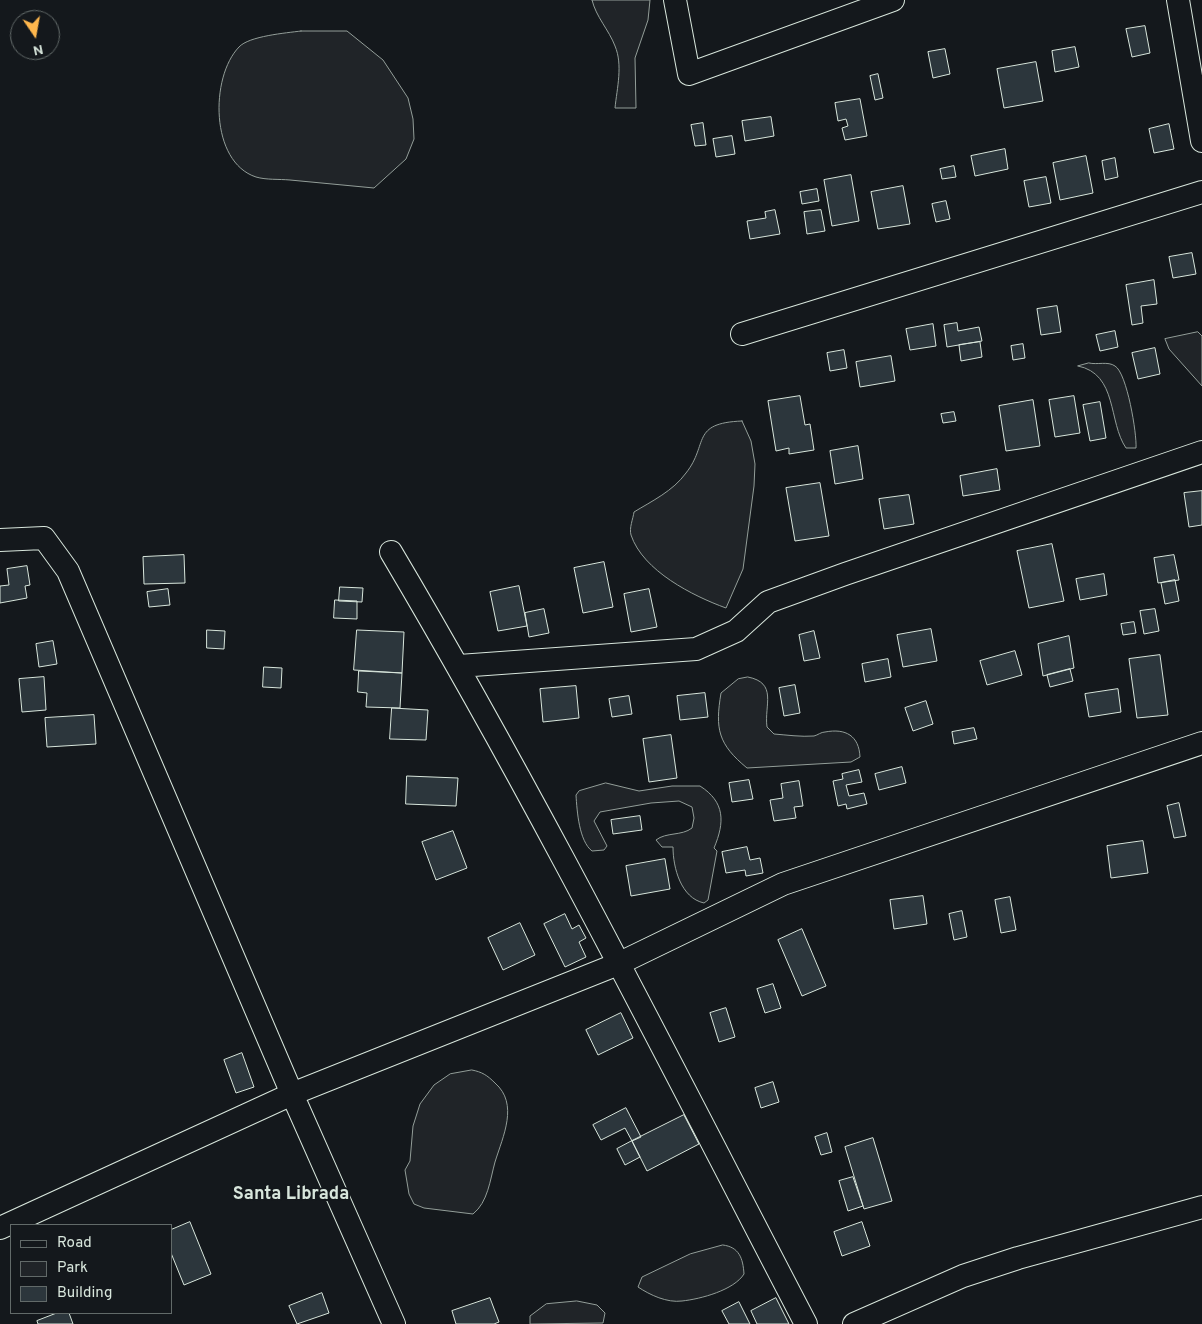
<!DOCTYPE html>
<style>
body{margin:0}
#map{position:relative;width:1202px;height:1324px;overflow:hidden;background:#14181c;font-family:Overpass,sans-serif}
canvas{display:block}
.legend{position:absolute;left:10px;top:1224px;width:162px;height:90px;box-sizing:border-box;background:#14181c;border:1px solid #626a69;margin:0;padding:6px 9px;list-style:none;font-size:15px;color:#d8e6dc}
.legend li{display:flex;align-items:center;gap:10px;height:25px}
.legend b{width:25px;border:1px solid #626a69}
.north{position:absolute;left:10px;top:10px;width:50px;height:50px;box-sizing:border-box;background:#14181c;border:1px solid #626a69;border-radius:50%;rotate:168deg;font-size:14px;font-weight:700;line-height:20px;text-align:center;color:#d8e6dc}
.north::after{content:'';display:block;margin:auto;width:18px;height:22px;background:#ffb74d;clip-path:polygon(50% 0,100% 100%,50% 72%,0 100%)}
</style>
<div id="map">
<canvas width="1202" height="1324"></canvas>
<ul class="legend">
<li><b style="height:6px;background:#14181c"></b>Road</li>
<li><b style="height:14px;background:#202428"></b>Park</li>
<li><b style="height:14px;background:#2c363c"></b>Building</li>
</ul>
<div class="north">N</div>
</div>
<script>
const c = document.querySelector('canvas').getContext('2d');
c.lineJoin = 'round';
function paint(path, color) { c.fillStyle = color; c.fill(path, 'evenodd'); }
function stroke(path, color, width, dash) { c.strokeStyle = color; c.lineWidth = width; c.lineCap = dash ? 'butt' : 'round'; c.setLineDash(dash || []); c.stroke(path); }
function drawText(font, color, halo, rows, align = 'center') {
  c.font = font + ' Overpass,sans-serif'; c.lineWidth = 4; c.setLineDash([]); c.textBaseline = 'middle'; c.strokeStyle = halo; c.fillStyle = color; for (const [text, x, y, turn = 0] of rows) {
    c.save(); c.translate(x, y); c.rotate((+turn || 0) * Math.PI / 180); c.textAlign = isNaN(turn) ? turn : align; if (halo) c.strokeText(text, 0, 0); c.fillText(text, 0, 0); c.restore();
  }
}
const green = new Path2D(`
 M592,0H650L648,20L635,58L636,108H615C617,88 623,65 615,46C609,30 596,17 592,0Z
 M301,31H347L383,60L408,98L413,119L414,139L406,159L374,188C346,185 318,183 290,180C279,179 266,180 256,177C210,162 210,77 239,47C249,36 286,33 301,31Z
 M1198,332L1202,336V386L1169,349L1165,339Z
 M1089,363C1097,365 1108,361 1115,366C1127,373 1137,434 1136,448H1126C1108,422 1118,374 1078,366Z
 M742,421L751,441L755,464L754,486L743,569L726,608C693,596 643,571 631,535C629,528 633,519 634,512C652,501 673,491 686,473C709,444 690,423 742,421Z
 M748,677C778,683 764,705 767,727L774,734C787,735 801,737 814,736C818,735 821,732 825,732C846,728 859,736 860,757L851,762L747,768C718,744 715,729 721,693L738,679Z
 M606,783L639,791L672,786H700C725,802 725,822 714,848L717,851L708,900L704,903C681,898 673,868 673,847H662L656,840C666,832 682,836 692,828L694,818L692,807L679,801L651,803L600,812L594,821L607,846L604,850L592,851C579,841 577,811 576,795L579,791Z
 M472,1070C482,1072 487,1075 495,1083C519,1104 503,1136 495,1162C490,1180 488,1202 473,1214L424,1208L414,1204L409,1194L405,1170L410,1161L413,1126L420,1104L434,1085L450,1074Z
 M723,1245C739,1247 743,1258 744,1274C734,1290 701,1299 682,1301C667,1303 650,1295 638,1287L642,1277L690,1254Z
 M577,1301L597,1305L605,1313L603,1323L530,1324V1316L546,1304Z`);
const building = new Path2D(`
 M1145,26L1150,53L1132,57L1126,29Z
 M1075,47L1079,67L1055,72L1052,51Z
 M945,49L950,74L933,78L928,52Z
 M1036,62L1043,101L1004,108L997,69Z
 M878,74L883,98L875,100L870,76Z
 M860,99L867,136L845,140L842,128L848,126L846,119L838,121L835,103Z
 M771,117L774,136L745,141L742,121Z
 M703,123L706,145L695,146L691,125Z
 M1169,124L1174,149L1154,153L1149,129Z
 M732,136L735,154L716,157L713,139Z
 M1005,149L1008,169L975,176L971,156Z
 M1086,156L1093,193L1060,200L1053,163Z
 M1115,158L1118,177L1105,180L1102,161Z
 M954,166L956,177L942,179L940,169Z
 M851,175L859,221L832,226L824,180Z
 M1046,177L1051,203L1029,207L1024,181Z
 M903,186L910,224L878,229L871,192Z
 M817,189L819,201L802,204L800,192Z
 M946,201L950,219L936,222L932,204Z
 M775,210L780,234L750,239L747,221L766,218L765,212Z
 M821,210L825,231L807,234L804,212Z
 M1192,253L1196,274L1173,278L1169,257Z
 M1154,280L1157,304L1141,306L1143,323L1132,325L1126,285Z
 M1057,306L1061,332L1041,335L1037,309Z
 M957,323L958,331L979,327L982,341L947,347L944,325Z
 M933,324L936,346L910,350L906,329Z
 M1115,331L1118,347L1100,351L1096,335Z
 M980,342L982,357L961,361L959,345Z
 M1023,344L1025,358L1013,360L1011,346Z
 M1155,348L1160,374L1138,379L1132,353Z
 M844,350L847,368L830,371L827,353Z
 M891,356L895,381L860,387L856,362Z
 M800,396L805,425L810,424L814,450L789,454V448L776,451L768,401Z
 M1074,396L1080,433L1055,437L1049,400Z
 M1033,400L1040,446L1006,451L999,406Z
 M1100,402L1106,438L1090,441L1083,405Z
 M954,412L956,421L943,423L941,414Z
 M858,446L863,479L835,484L830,451Z
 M997,469L1000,490L963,496L960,476Z
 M820,483L829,536L795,541L786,488Z
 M1202,491V525L1189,527L1184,493Z
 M909,495L914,524L884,529L879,499Z
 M1052,544L1064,601L1029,608L1017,551Z
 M184,555L185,583L144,584L143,557Z
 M1174,555L1179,580L1158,583L1154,558Z
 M604,562L613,607L583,613L574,568Z
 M27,566L30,585L25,586L27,598L0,603V586L9,585L7,569Z
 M1104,574L1107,595L1080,600L1076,579Z
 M1175,580L1179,601L1165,604L1161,583Z
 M519,586L527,626L498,631L490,592Z
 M340,587L363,588L362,602L339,601Z
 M168,589L170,605L149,607L147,592Z
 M649,589L657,627L631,632L624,594Z
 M335,600L357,601V619L334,618Z
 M544,609L549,633L529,637L525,613Z
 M1155,609L1159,631L1144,634L1140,611Z
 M1134,622L1136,633L1123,635L1121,624Z
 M931,629L937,661L903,667L897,635Z
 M207,630L225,631L224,649L207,648Z
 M357,630L404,632L402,673L354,670Z
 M814,631L820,658L804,661L799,635Z
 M1069,636L1074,668L1043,676L1038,644Z
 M53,641L57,664L39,667L36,644Z
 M1015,651L1022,675L987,685L980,661Z
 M1160,655L1168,715L1137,718L1129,659Z
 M888,659L891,677L865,682L862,664Z
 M264,667L282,668L281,688L263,687Z
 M1070,669L1073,681L1050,687L1047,675Z
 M359,671L402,673L400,708L366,707L367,693L358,692Z
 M44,677L46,710L22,712L19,679Z
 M795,685L800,713L784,716L779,688Z
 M576,686L579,718L543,722L540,689Z
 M1118,689L1121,712L1089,717L1085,694Z
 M705,693L708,717L680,720L677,696Z
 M629,696L632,714L612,717L609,699Z
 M926,701L933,724L913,731L905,708Z
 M392,708L428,710L426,740L390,739Z
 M94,715L96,744L47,747L45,718Z
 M974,728L977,739L954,744L952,732Z
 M671,735L677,778L649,782L643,739Z
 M902,767L906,783L879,790L875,774Z
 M859,770L862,782L846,785L849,796L864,793L867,804L847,809L846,804L838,806L833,781L843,779L842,774Z
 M407,776L458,778L456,806L406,804Z
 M749,780L753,799L732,802L729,783Z
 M799,781L803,806L794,807L796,818L774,821L770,800L783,798L781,784Z
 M1179,803L1186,836L1174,838L1167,806Z
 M640,816L642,830L613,834L611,820Z
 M453,831L467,868L436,880L422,842Z
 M1143,841L1148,873L1111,878L1107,846Z
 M747,847L750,860L760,858L763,873L746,876L745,870L726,873L722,852Z
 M665,859L670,889L631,896L626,866Z
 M923,896L927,924L894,929L890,900Z
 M1010,897L1016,930L1001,933L995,900Z
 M962,911L967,937L954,940L949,914Z
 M565,914L572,929L579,925L586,938L579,942L586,957L565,967L544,924Z
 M520,923L535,955L503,970L488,938Z
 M802,929L826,986L802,996L778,940Z
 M773,984L781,1008L765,1013L757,989Z
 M726,1008L735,1037L719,1042L710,1013Z
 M621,1013L633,1038L598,1055L586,1030Z
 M242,1053L254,1087L236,1093L224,1060Z
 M773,1082L779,1102L761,1108L755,1088Z
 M626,1108L641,1137L632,1141L625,1128L601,1140L593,1125Z
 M684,1115L699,1144L647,1171L632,1141Z
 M827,1133L832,1152L821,1155L815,1137Z
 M873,1138L892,1201L864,1209L845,1147Z
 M632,1141L640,1157L625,1165L617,1149Z
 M853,1177L863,1206L848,1211L839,1181Z
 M190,1222L211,1274L184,1285L171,1253V1230Z
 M862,1222L870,1246L842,1256L834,1232Z
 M322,1293L329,1313L297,1324L289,1306Z
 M490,1298L499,1322L494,1324H456L452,1311Z
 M776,1298L789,1324H757L751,1311Z
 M739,1302L750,1324H729L722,1311Z
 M57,1313H69L73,1324H38L37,1321Z`);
const minor = new Path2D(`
 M675,0L689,74L893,0
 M1178,0L1202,141
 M742,334L1202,192
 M0,540L44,538L68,571L292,1094L394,1324
 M391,552C540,803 671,1065 806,1324
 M459,666L696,649L736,631L768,602L845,574L1202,452
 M0,1228L292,1094L618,964L783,884L1202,743
 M854,1324L963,1276L1018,1258L1202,1207`);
const districtNames = [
 ["Santa Librada",291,1195]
];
paint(green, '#202428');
stroke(green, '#939e99', 1);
paint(building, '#2c363c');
stroke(building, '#d8e6dc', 1);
stroke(minor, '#d8e6dc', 24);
stroke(minor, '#14181c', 22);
drawText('bold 18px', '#d8e6dc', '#14181c', districtNames);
</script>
